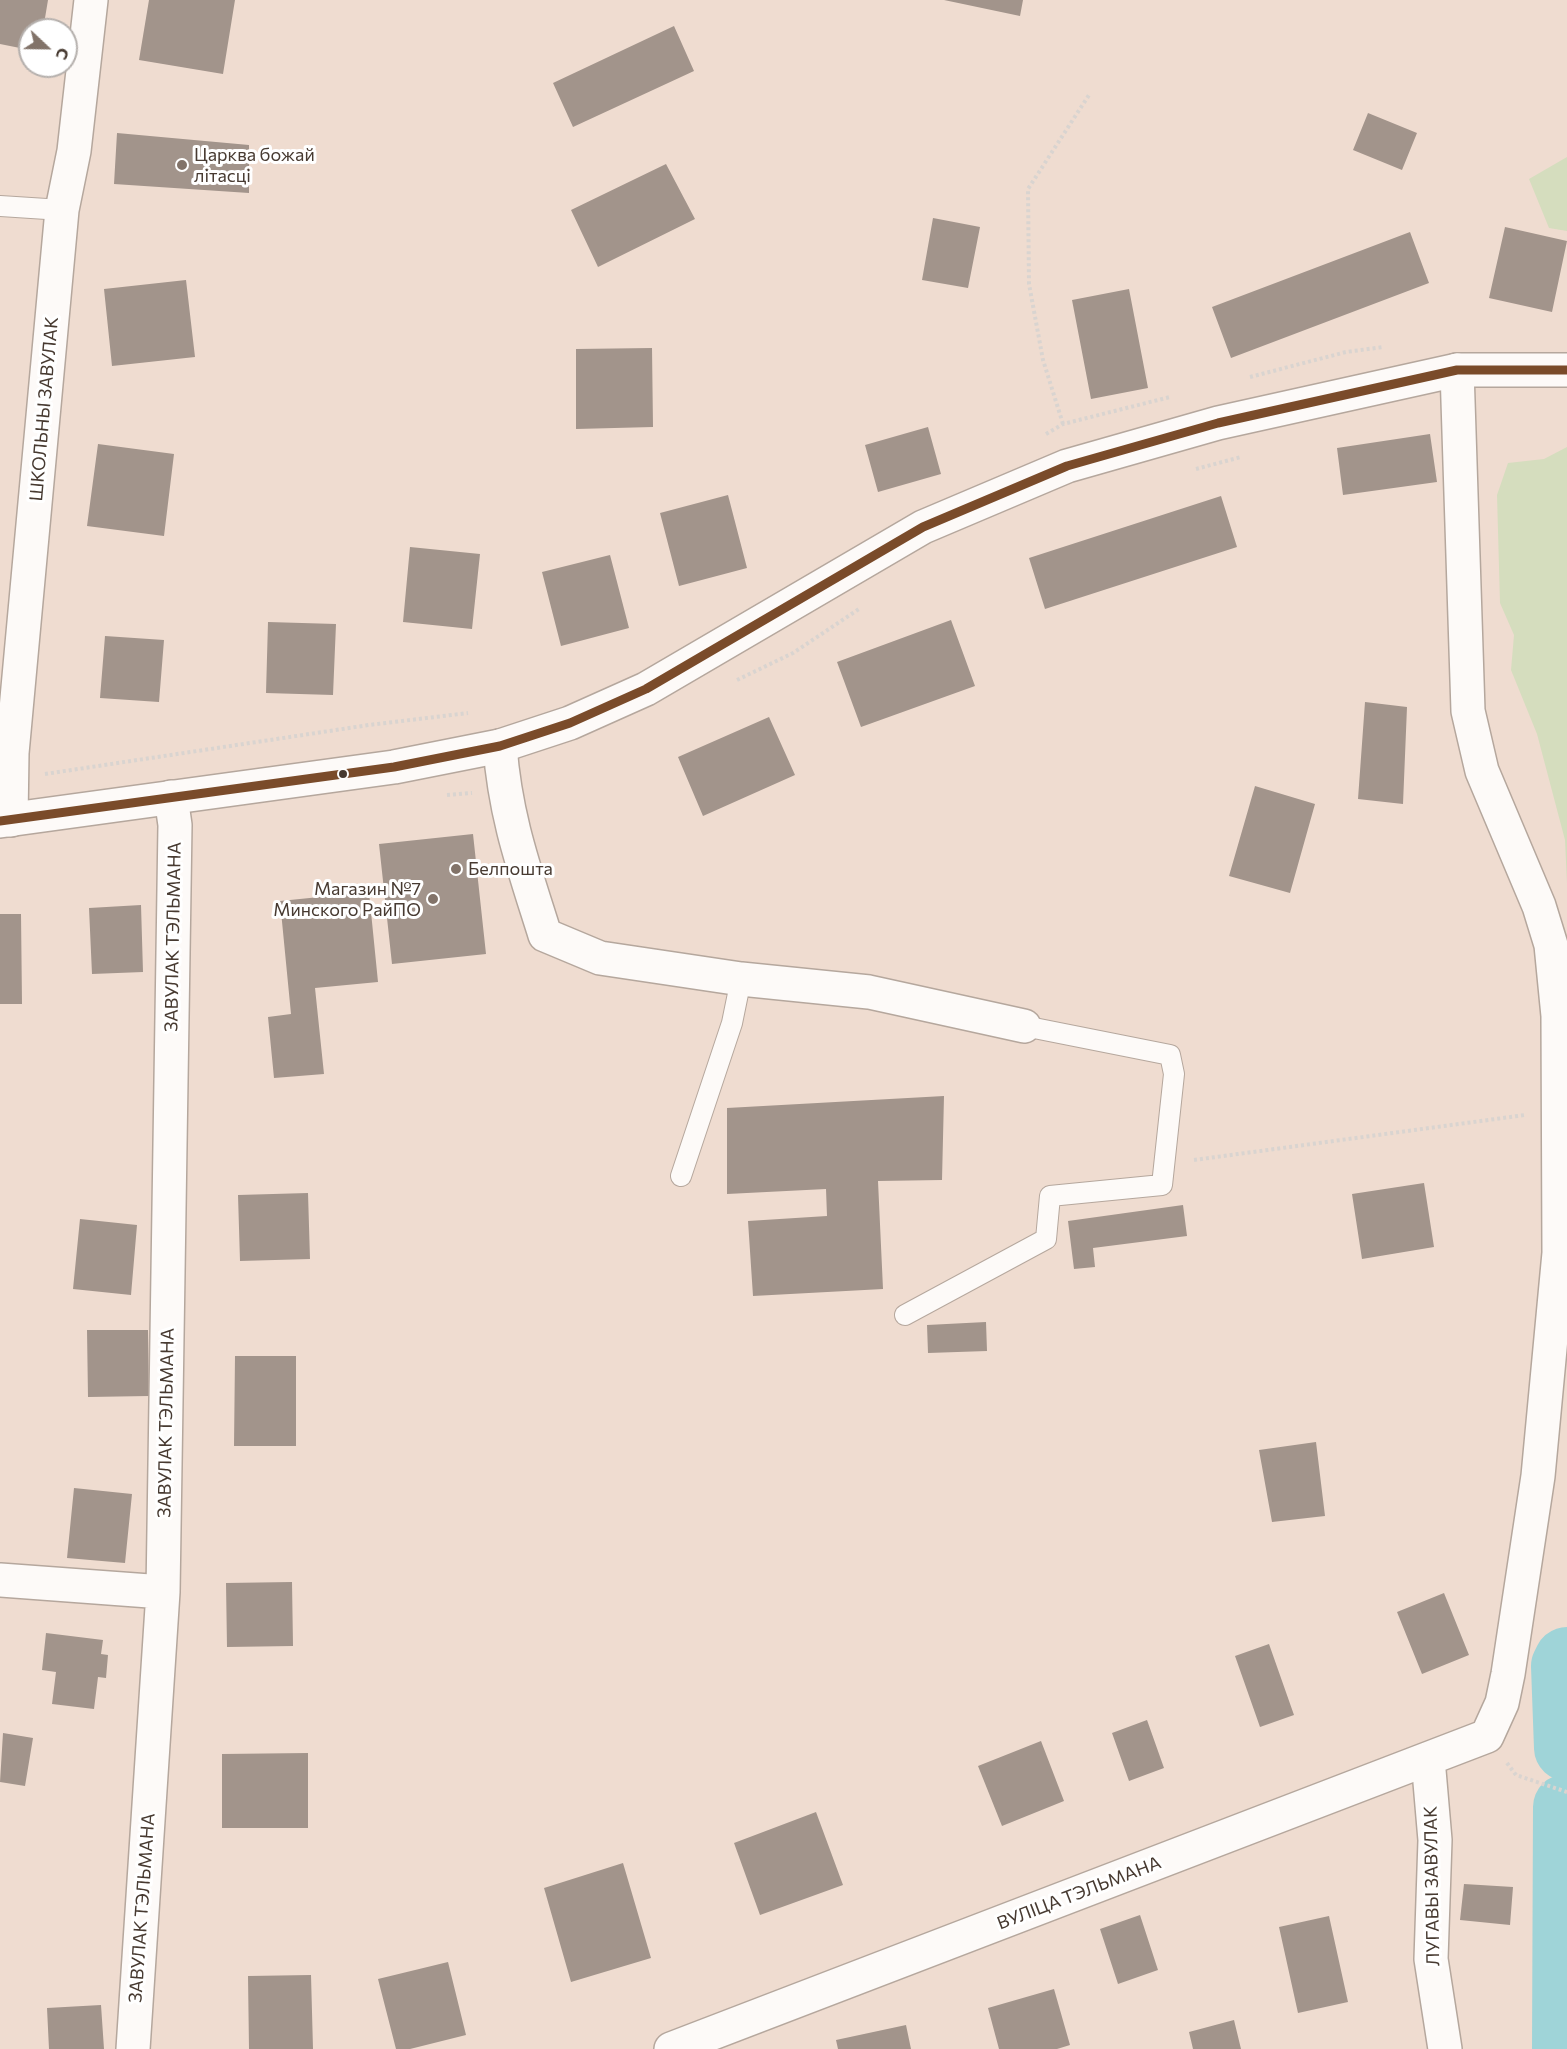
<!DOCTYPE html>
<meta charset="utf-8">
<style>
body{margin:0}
#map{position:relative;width:1567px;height:2049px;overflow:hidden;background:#efdcd0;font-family:Commissioner,sans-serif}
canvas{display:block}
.north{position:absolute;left:18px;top:18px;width:60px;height:60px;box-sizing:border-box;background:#fff;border:2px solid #b5b0ad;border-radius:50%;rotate:112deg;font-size:16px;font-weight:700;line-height:24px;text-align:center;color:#473a31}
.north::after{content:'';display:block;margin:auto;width:21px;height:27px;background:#827369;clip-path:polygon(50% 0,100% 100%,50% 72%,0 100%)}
</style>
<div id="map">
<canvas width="1567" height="2049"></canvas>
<div class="north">С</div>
</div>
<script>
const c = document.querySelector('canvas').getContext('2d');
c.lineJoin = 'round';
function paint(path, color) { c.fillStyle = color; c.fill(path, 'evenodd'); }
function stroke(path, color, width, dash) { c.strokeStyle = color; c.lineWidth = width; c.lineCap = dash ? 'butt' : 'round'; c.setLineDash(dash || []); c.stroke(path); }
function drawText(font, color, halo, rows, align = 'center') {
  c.font = font + ' Commissioner,sans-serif'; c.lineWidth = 6; c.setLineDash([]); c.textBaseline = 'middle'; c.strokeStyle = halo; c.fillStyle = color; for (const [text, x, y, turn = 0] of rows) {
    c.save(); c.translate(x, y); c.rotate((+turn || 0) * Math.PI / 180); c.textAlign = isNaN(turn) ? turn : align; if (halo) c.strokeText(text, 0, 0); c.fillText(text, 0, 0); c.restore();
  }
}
const green = new Path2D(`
 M1567,157V231L1549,228L1529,179Z
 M1567,447V883L1565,840L1537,734L1511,670L1514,635L1500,603L1497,495L1508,463L1544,459Z`);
const river = new Path2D(`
 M1567,1660L1564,1666L1567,1748
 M1565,2049L1566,1807`);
const building = new Path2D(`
 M0,0H48L43,30H30V50L0,44Z
 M149,0H235L223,74L139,60Z
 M944,0H1023L1020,16Z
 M674,26L694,71L573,127L553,83Z
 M1368,113L1417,133L1402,170L1353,150Z
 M117,133L249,145V193L114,184Z
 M666,164L695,219L598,267L571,210Z
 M933,218L980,227L968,288L922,280Z
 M1505,227L1567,241L1552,312L1489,298Z
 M1410,232L1429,283L1231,358L1212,307Z
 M186,280L195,357L112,366L104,289Z
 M1129,289L1148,388L1091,399L1072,300Z
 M652,348L653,427L576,429V349Z
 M928,427L941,474L878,492L865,445Z
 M1430,434L1437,482L1343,495L1337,448Z
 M98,444L174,454L164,536L87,526Z
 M728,495L747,568L679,586L660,513Z
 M1221,496L1237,547L1045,609L1029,558Z
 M410,547L480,554L472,629L403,622Z
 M610,555L629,628L561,646L542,572Z
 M951,620L975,686L861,727L837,662Z
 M268,622L336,624L333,695L266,693Z
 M105,636L164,640L159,702L100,698Z
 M1365,702L1407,707L1403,804L1358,799Z
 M769,717L795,775L703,816L678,757Z
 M1255,786L1315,804L1290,893L1229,876Z
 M473,834L486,954L392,964L379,844Z
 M369,892L378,982L315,988L324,1074L274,1078L268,1017L291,1014L280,901Z
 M141,905L143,972L92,974L89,908Z
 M0,914H21L22,1004H0Z
 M944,1096L942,1180L878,1181L883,1289L753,1296L748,1221L827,1216L826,1189L727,1194V1108Z
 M1424,1183L1434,1247L1362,1259L1352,1194Z
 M308,1193L310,1259L240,1261L238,1195Z
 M1183,1205L1187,1236L1093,1248L1095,1267L1074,1269L1068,1221Z
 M80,1219L137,1225L131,1295L73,1289Z
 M986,1322L987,1351L928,1353L927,1325Z
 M87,1330H148L149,1396L88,1397Z
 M235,1356H296V1446H234Z
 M1316,1442L1325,1516L1272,1522L1259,1450Z
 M74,1488L132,1494L125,1563L67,1558Z
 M292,1582L293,1646L227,1647L226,1583Z
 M1444,1593L1469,1655L1422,1674L1397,1612Z
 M46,1633L103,1640L101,1654L108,1655L106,1678L98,1677L94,1709L52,1704L56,1672L42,1670Z
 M1269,1644L1294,1715L1260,1727L1235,1656Z
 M1147,1720L1164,1768L1129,1781L1112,1733Z
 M3,1733L33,1738L25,1786L0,1782Z
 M1041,1741L1064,1801L1002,1826L978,1766Z
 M308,1753V1828H222V1754Z
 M816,1812L843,1885L760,1915L734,1843Z
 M623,1863L651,1958L571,1982L544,1888Z
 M1464,1884L1513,1887L1510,1925L1460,1920Z
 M1140,1915L1158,1970L1118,1984L1100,1929Z
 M1329,1916L1348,2002L1298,2013L1279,1927Z
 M448,1962L466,2035L410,2049H396L378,1979Z
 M311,1975L313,2049H249L248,1976Z
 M1054,1989L1070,2045L1057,2049H999L988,2008Z
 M101,2005L104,2049H49L47,2008Z
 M1234,2020L1241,2049H1193L1189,2032Z
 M906,2025L911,2049H838L836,2040Z`);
const path = new Path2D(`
 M1250,377L1346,352L1383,347
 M1063,424L1043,360L1029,284L1028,189L1089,95
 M1046,434L1063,424L1170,397
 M1196,469L1241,457
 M737,680L793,653L859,609
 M45,774L369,725L468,713
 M447,795L472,793
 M1194,1160L1525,1115
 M1507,1763L1516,1775L1567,1792`);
const service = new Path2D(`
 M0,206L62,210
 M681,1176L732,1023L741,979
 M905,1315L1046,1239L1050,1196L1162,1185L1174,1074L1170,1055L1024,1026`);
const minor = new Path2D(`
 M500,746C505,816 524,868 545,935L600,958L741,979L869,992L1024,1026
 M11,820L12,753L62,210L74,151L91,0
 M0,1580L163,1592
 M1428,1759L1435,1840L1431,1959L1445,2049
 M133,2049L163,1592L175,825L171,797
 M671,2049L1487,1736L1502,1703L1508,1674L1538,1476L1559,1253L1558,1016L1551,945L1539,906L1482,771L1468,711L1457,370`);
const secondary = new Path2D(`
 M0,821L394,767L500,746L570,723L646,689L923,527L1067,466L1218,423L1457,370H1567`);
const bus1 = new Path2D(`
 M0,821L394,767L500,746L570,723L646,689L923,527L1067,466L1218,423L1457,370H1567`);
const markers = [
 [182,165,6,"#827369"],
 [343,774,5,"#473a31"],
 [456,869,6,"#827369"],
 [433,899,6,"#827369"]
];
const poiNames = [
 ["Царква божай",194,155],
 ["літасці",194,176],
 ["Белпошта",468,869],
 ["Магазин №7",421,889,"right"],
 ["Минского РайПО",421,910,"right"]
];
const streetNames = [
 ["ШКОЛЬНЫ ЗАВУЛАК",44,409,-85],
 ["ЗАВУЛАК ТЭЛЬМАНА",173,937,-89],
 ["ЗАВУЛАК ТЭЛЬМАНА",166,1423,-89],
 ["ЛУГАВЫ ЗАВУЛАК",1432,1886,-91],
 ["ВУЛІЦА ТЭЛЬМАНА",1079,1893,-21],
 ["ЗАВУЛАК ТЭЛЬМАНА",142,1908,-86]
];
paint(green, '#d5ddbe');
stroke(river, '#9fd4d8', 66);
paint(building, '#a2948b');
stroke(service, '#b5a79d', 22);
stroke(minor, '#b5a79d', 36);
stroke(secondary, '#b5a79d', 36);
stroke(path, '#d9d4d0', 4, [3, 3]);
stroke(service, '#fdfaf8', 20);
stroke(minor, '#fdfaf8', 33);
stroke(secondary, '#fdfaf8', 33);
stroke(bus1, '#7a4b2a', 9);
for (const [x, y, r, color] of markers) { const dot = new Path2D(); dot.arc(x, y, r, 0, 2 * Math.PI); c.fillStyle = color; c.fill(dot); stroke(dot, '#fff', 2); }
drawText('18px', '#473a31', '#fff', poiNames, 'left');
drawText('18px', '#473a31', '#fff', streetNames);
</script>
